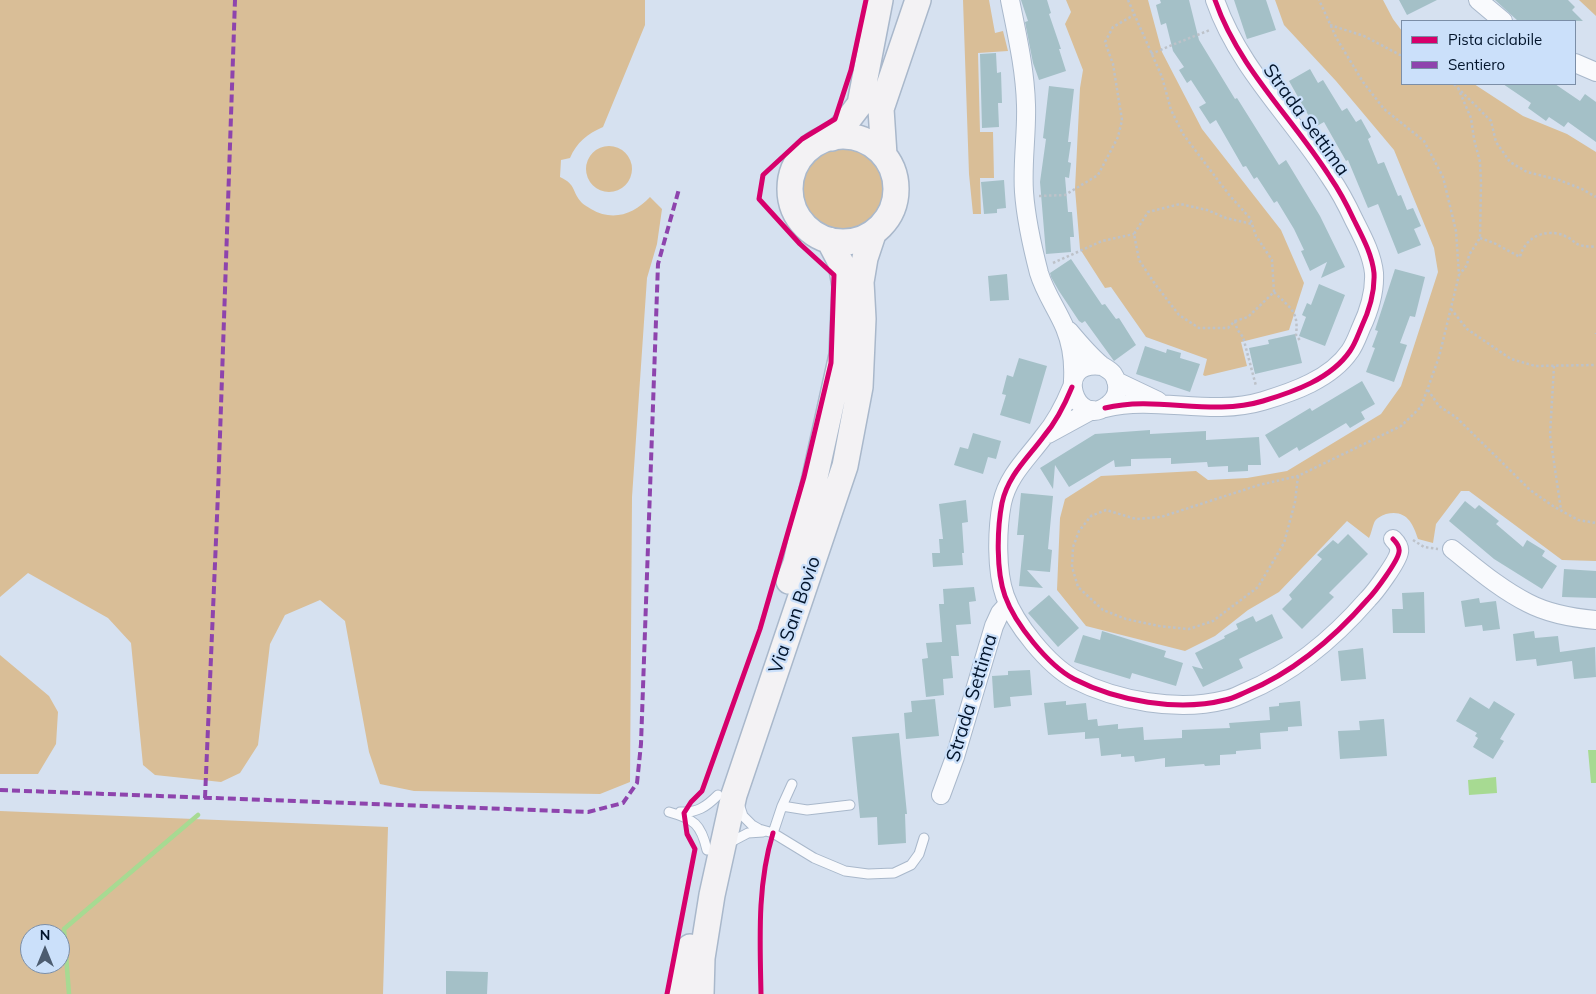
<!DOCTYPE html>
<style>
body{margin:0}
#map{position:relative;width:1596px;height:994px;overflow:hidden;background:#d6e1f0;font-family:Mulish,sans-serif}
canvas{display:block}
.legend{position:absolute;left:1401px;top:20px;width:175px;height:65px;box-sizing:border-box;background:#cbe0fa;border:1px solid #7b8ea7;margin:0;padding:6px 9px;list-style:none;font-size:15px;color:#02142b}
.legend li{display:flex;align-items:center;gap:10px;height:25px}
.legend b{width:25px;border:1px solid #7b8ea7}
.north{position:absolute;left:20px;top:924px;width:50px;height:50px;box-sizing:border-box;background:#cbe0fa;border:1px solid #7b8ea7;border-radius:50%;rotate:0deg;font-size:14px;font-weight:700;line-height:20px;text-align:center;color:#02142b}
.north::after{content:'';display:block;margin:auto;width:18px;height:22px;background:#4c5c70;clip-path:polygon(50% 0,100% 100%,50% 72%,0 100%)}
</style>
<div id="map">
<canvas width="1596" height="994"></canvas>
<ul class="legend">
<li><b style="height:6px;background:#d6006c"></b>Pista ciclabile</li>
<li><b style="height:6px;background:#8e44ad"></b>Sentiero</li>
</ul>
<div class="north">N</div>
</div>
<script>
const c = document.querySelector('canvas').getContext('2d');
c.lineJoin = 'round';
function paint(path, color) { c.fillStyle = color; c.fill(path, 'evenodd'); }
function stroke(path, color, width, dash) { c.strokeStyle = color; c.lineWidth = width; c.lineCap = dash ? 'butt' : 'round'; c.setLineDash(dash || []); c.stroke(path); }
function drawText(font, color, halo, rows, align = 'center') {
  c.font = font + ' Mulish,sans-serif'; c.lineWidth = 4.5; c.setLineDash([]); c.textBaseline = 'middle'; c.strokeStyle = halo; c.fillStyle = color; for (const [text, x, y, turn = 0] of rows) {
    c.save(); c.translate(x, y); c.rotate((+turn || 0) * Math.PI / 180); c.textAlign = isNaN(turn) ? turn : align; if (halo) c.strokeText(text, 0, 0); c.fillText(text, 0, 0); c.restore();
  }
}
const green = new Path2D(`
 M0,0H645V25L603,127C587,134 577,142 570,158L561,160L560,177C577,185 571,191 582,203C584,205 588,207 591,209C613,222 634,214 650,197L662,209L657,244L647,278L632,497L630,782L600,794L414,791L380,784L369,752L345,621L320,600L285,615L270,644L258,745L240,773L221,782L155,775L143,765L131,643L108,618L28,573L0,597Z
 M963,0H989L995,33L1003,31L1008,51L978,53L980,132H993L994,178H980L981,214H973L969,174Z
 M1066,0H1148L1162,52L1202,129L1281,230L1304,283L1289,330L1241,342L1247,366L1205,376L1203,375L1207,359L1146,337L1111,287L1105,288L1080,249L1075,189L1080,88L1083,70L1065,24L1071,12Z
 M1275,0H1383L1393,19L1402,31V84H1474L1523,116L1567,134L1596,152V561L1562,560L1469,491H1461L1436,524L1433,543L1418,539C1413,523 1406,509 1386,514C1381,516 1376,518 1374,523C1372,528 1371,534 1369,538L1347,521L1279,592L1248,610L1215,636L1185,651L1086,626L1057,590L1060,518L1065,499L1101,476L1196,471L1208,480L1247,478L1287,471L1381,414L1401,386L1438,272L1434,248L1394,150L1336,81L1284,25Z
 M1579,0H1596V16Z
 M798 189a45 45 0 1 1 90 0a45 45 0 1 1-90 0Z
 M586 169a23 23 0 1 1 46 0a23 23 0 1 1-46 0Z
 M0,655L49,696L58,712L56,744L38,774H0Z
 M0,811L388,827L383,994H0ZM30,934H60V964H30Z`);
const water = new Path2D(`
 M1588,750H1596V783H1591Z
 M1496,777L1497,793L1469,795L1468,780Z`);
const stream = new Path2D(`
 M69,994L64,929L198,815`);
const building = new Path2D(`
 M1021,0H1047L1051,13L1049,14L1061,49H1059L1066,71L1039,80L1033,63L1025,22L1028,21Z
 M1160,0H1189L1199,40L1235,99L1237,98L1279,165L1286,160L1320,216L1345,267L1321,278L1327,262L1310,271L1301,251L1304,250L1294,229L1277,201L1274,203L1257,177L1254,179L1246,166L1243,167L1216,120L1210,124L1199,107L1206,103L1191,80L1187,83L1179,70L1184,67L1173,51L1166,23L1161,25L1156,5L1161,3Z
 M1234,0H1266L1276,30L1247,39Z
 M1399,0H1437L1407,15Z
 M1495,0H1568L1575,7L1572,10L1583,21H1518Z
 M996,53L997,73L1001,72L1002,103H998L999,127L982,128L980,54Z
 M1310,69L1318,83L1323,80L1342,111L1347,108L1356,122L1361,119L1371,137L1368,139L1378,164L1384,162L1398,196L1401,195L1407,210L1413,208L1421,226L1414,229L1421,245L1398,254L1378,204L1368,208L1348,160L1346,161L1324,122L1315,127L1289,81Z
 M1503,84H1555L1580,101L1585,94L1596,102V142L1568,122L1564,127L1549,117L1546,121L1528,108L1531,103Z
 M1049,86L1074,89L1068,142H1071L1068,162L1071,163L1069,178L1065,177L1068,212H1072L1074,237H1070L1071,252L1046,254L1040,182L1046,139L1043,138Z
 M1004,180L1006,208L997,209V213L984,214L981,182Z
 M1071,259L1102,305L1105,304L1116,319L1119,318L1136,345L1114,361L1085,321L1082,323L1079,321L1059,291L1051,277L1050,273Z
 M1395,269L1425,277L1415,317L1410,316L1400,343L1407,345L1394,382L1366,372L1375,348L1372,347L1378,331L1375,330Z
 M1007,274L1009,300L990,301L988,276Z
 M1319,284L1345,295L1325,346L1299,336L1306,317L1302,315L1307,303L1311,305Z
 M1295,334L1302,363L1255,374L1249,348L1269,344L1268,340Z
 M1145,346L1166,353L1167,349L1181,353L1180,358L1200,364L1190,392L1136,374Z
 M1019,358L1047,366L1030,424L1000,415L1006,395L1002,394L1007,375L1013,377Z
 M1362,381L1375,404L1361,412L1365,419L1350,428L1346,423L1299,451L1297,447L1279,458L1265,435L1310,408L1312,411Z
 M1150,430V434L1206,431V440L1259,437L1261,465H1248V471L1228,472V466L1208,467L1207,462L1171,464V458L1131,459V466L1115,467L1114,460L1069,487L1055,465L1053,489L1040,468L1095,434Z
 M973,433L1001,441L996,459L988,457L983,474L954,465L960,447L968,449Z
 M1021,493L1053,496L1048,549L1052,550L1050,572L1027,570L1043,588L1019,586L1024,535H1017Z
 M966,500L968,522L962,523L964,553H962L963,565L933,567L932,553H940L939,539H943L939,504Z
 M1465,501L1475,509L1479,505L1499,521L1496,524L1523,547L1527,540L1545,551L1542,556L1557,566L1542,589L1494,559L1449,521Z
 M1348,534L1368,554L1329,593L1334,597L1302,629L1282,609L1292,599L1289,595L1322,559L1317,555L1333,540L1338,544Z
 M1564,569L1596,571V598L1562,597Z
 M974,587L976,601L969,602L971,624L956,625L959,656H951L953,678L943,679L944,695L926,697L922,659L928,658L926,643L942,642L939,604H944L943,589Z
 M1424,592L1425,633H1393L1392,609H1403L1402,593Z
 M1049,595L1079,628L1058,647L1028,613Z
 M1479,598L1480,603L1496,601L1500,629L1483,631L1482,625L1465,627L1461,601Z
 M1272,614L1283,638L1239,659L1243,668L1203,687L1192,666L1203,669L1195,653L1225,638L1224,636L1238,629L1236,624L1253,616L1256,622Z
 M1102,631L1166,651L1164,657L1183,663L1176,686L1132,673L1130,679L1074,662L1083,635L1100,640Z
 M1534,631L1535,638L1558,636L1560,652L1595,647L1596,677L1574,679L1572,661L1537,666L1536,659L1516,661L1513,634Z
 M1363,648L1366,679L1341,681L1338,651Z
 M1030,670L1032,695L1010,697L1011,706L994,708L992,676L1008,675V671Z
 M1470,697L1489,709L1494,701L1515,714L1500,739L1504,741L1493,759L1473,747L1478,738L1475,736L1477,733L1456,721Z
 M935,699L939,736L906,739L904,713L912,712L911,701Z
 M1066,701V705L1086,703L1088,720L1097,719L1098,726L1118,724V729L1143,727L1144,740L1182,738V730L1230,728L1229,723L1270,720L1269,707L1279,706V703L1300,701L1302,726L1288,727V731L1260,733L1261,749L1236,751V754L1220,755V765L1205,766L1204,764L1165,767V758L1135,762L1134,756L1121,757V754L1101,756L1099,738L1085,739V732L1048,735L1044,703Z
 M1384,719L1387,756L1340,759L1338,731L1360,730L1359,721Z
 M899,733L907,814H905L906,843L878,845L877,817L860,818L852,737Z
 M446,971L488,972L487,994H446Z`);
const path = new Path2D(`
 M1128,0L1162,77L1171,110L1183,134L1230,196L1250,218L1256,236L1272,260L1274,292L1248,317L1235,321L1228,328H1199L1179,315L1155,284L1139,260L1134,234L1148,212L1180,204L1207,210L1226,218L1252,224
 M1330,25L1364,36L1402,56
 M1151,54L1172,45L1210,30
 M1454,84L1491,121L1496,142L1510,162L1527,172L1559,180L1582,189L1596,197
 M1458,88L1471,118L1474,139L1480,162L1481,183L1480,238L1469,255L1467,265L1460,274
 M1039,196L1065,195L1098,175L1118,137L1122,120L1113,64L1105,42L1113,27L1134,15
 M1480,238L1494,243L1520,257C1525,236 1548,227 1567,237C1572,239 1575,244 1580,245C1585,247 1591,246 1596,247
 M1053,263L1102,241L1134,234
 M1274,292C1290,308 1299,311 1296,335L1301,342
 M1451,309L1467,329L1511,359L1535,366L1596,365
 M1235,321L1237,329L1243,337L1256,386
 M1596,333V334
 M1554,366L1550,435L1561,510
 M1428,390L1439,406L1457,418L1530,490L1553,506L1578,520L1596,523
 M1298,476L1295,502L1284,543L1258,587L1213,621L1189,629L1159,626L1126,619L1103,610L1078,587L1072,567L1073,547L1079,531L1091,516L1106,510L1136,519L1161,517L1259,485L1298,476L1401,426L1421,407L1439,357L1459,275L1456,231L1443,177L1424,141L1384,109L1363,82L1337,39L1319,0
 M1413,540L1424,547L1438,549`);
const service = new Path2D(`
 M739,804L743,816L752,825L759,829L773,833L814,858L845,871L868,874L894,873L911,865L919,854L924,838
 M782,806L807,810L850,805
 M669,812C694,819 701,824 707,850
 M680,812C697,813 706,807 718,795
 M773,833L782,806L792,784
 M729,843L748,833L763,832`);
const minor = new Path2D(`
 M1010,0C1017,35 1025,69 1026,105C1027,133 1022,163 1024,192C1026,220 1032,246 1039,273C1045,293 1057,309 1065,328C1072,345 1074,362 1073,380
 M1478,0L1503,21
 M1575,63L1596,72
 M1069,331C1079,343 1089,355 1101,365C1105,368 1110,370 1113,374C1115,377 1117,381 1117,385C1118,393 1115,400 1108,405C1076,431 1051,359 1102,366
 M1116,381L1158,401
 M1072,387C1065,404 1056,422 1044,436C1028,458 1008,475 1002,503C997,529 996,571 1005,596C1015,624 1048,665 1074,679C1117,701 1178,712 1225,700C1232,699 1239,695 1246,692C1294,672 1334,638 1368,599C1375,592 1398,561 1399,552C1400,547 1396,542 1393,539
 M1105,408C1157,395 1210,417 1263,401C1293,392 1331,379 1350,351C1355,344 1358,335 1361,328C1369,311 1375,292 1374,273C1372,254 1362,236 1354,220C1347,205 1339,190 1330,177C1292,117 1239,69 1215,0
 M1048,434L1092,410
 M1452,549C1476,568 1500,589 1528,603C1549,614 1573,618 1596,620
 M941,795L955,757L994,626L1000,613L1008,604`);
const secondary = new Path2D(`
 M790 189a53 53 0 1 1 106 0a53 53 0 1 1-106 0Z
 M832,138L847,121L860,104L880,0
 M884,155L881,109L918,0
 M789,581L796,563L842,355L845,286L841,263L829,240
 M681,994L690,947
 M701,994L702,958L712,895L734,795L845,466L860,387L863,319L861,282L865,258L873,234`);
const quiet = new Path2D(`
 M0,790L588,812L623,803L637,783L641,744L658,264L679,189
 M205,798L218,493L235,0`);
const cycleway = new Path2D(`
 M1072,387C1065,404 1056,422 1044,436C1028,458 1008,475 1002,503C997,529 996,571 1005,596C1015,624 1048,665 1074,679C1117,701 1178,712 1225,700C1232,699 1239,695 1246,692C1294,672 1334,638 1368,599C1375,592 1398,561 1399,552C1400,547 1396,542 1393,539
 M1105,408C1157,395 1210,417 1263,401C1293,392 1331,379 1350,351C1355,344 1358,335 1361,328C1369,311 1375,292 1374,273C1372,254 1362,236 1354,220C1347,205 1339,190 1330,177C1292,117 1239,69 1215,0
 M667,994L695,849L687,834L684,813L691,802L702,791L760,629L804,477L831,363L834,275L800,244L759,199L763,175L802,139L835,119L851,70L866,0
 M761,994C760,940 757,885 773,833`);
const streetNames = [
 ["Strada Settima",1306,120,54],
 ["Via San Bovio",795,615,-71],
 ["Strada Settima",972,698,-73]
];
paint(green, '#d9be97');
paint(water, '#a7da92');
stroke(stream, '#a7da92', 4.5);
paint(building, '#a4c0c7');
stroke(service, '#a9b8cb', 11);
stroke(minor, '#a9b8cb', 20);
stroke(secondary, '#a9b8cb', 28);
stroke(path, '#bdc2c9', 2.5, [2.5, 2.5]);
stroke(service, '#f9fafd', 9);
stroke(minor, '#f9fafd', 18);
stroke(secondary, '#f3f2f4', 25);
stroke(quiet, '#8e44ad', 4, [8, 4]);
stroke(cycleway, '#d6006c', 5);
drawText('19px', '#02142b', '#cbe0fa', streetNames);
</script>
